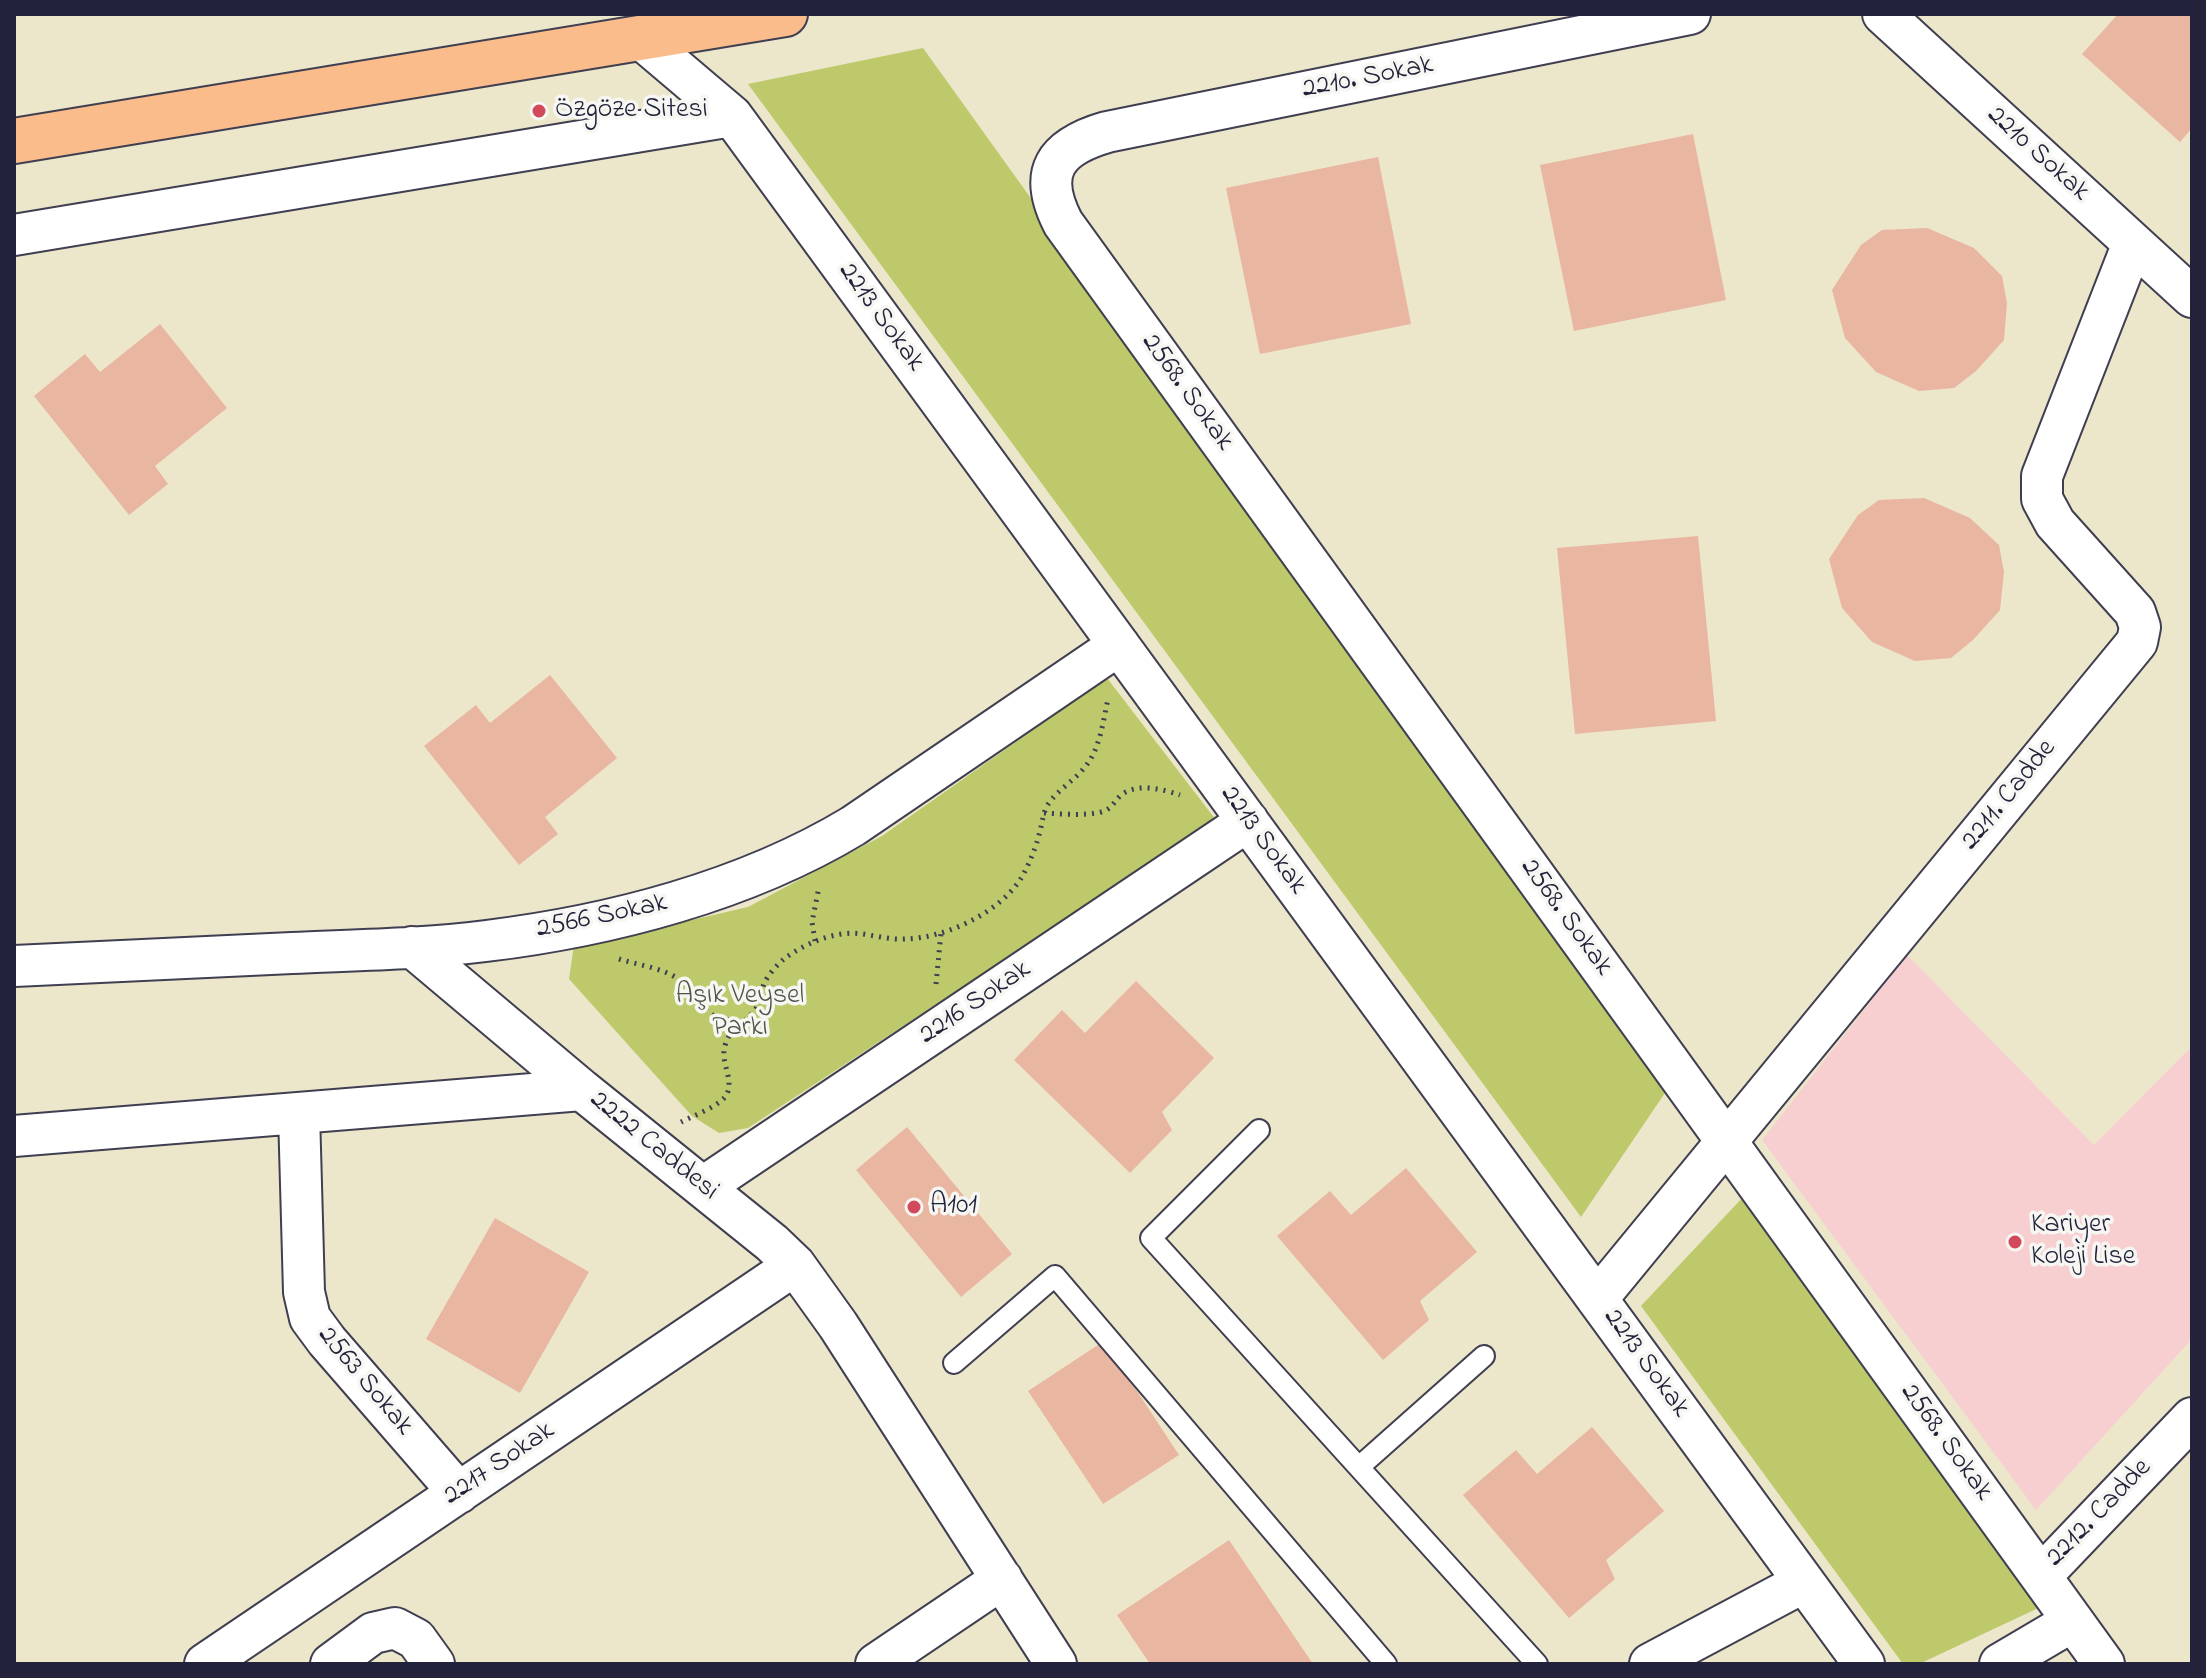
<!DOCTYPE html>
<meta charset="utf-8">
<style>
body{margin:0}
#map{position:relative;width:2206px;height:1678px;overflow:hidden;background:#ece6cb;font-family:"Indie Flower",sans-serif}
canvas{display:block}
.frame{position:absolute;inset:0;border:16px solid #22223b;pointer-events:none}
</style>
<div id="map">
<canvas width="2206" height="1678"></canvas>
<div class="frame"></div>
</div>
<script>
const c = document.querySelector('canvas').getContext('2d');
c.lineJoin = 'round';
function paint(path, color) { c.fillStyle = color; c.fill(path, 'evenodd'); }
function stroke(path, color, width, dash) { c.strokeStyle = color; c.lineWidth = width; c.lineCap = dash ? 'butt' : 'round'; c.setLineDash(dash || []); c.stroke(path); }
function drawText(font, color, halo, rows, align = 'center') {
  c.font = font + ' "Indie Flower",sans-serif'; c.lineWidth = 7; c.setLineDash([]); c.textBaseline = 'middle'; c.strokeStyle = halo; c.fillStyle = color; for (const [text, x, y, turn = 0] of rows) {
    c.save(); c.translate(x, y); c.rotate((+turn || 0) * Math.PI / 180); c.textAlign = isNaN(turn) ? turn : align; if (halo) c.strokeText(text, 0, 0); c.fillText(text, 0, 0); c.restore();
  }
}
const built = new Path2D(`
 M1907,955L2094,1145L2192,1046V1339L2036,1510L1762,1140Z`);
const green = new Path2D(`
 M923,48L1669,1087L1581,1217L748,84Z
 M1107,678L1216,820L748,1128L719,1133L692,1116L569,979L574,945L595,937L666,926L748,907L882,836Z
 M1744,1196L2049,1603L1919,1664H1903L1641,1306Z`);
const building = new Path2D(`
 M2118,14H2192V128L2180,142L2082,54Z
 M1693,134L1726,300L1574,331L1540,165Z
 M1378,157L1411,324L1260,354L1226,188Z
 M1927,228L1974,248L2002,276L2007,303L2004,340L1976,371L1954,388L1919,391L1876,372L1845,338L1832,290L1861,245L1882,230Z
 M160,324L227,408L155,466L168,484L129,515L34,396L85,354L100,372Z
 M1924,498L1970,518L1999,545L2004,572L2000,610L1973,640L1951,658L1915,661L1872,642L1842,608L1829,559L1858,515L1879,500Z
 M1698,536L1716,721L1575,734L1557,548Z
 M550,675L617,758L545,817L558,834L519,865L424,746L476,705L490,723Z
 M1136,981L1214,1058L1162,1112L1172,1130L1130,1173L1014,1060L1062,1010L1085,1033Z
 M907,1127L1012,1254L961,1297L856,1170Z
 M1406,1168L1477,1252L1420,1301L1429,1320L1383,1360L1277,1236L1330,1191L1351,1215Z
 M495,1218L589,1272L520,1393L426,1339Z
 M1104,1341L1179,1455L1103,1504L1028,1391Z
 M1592,1427L1664,1511L1606,1560L1615,1579L1569,1618L1463,1495L1516,1450L1537,1474Z
 M1229,1540L1313,1664H1150L1117,1615Z`);
const path = new Path2D(`
 M1044,813C1063,814 1083,816 1101,812C1112,809 1113,803 1120,796C1136,782 1162,789 1180,795
 M815,941L812,922L819,887
 M619,959C638,965 663,968 680,980C708,1000 696,1019 740,1021
 M936,984L941,933
 M681,1122C693,1116 722,1105 727,1094C734,1078 720,1063 725,1046C729,1028 745,1023 755,1010C762,1001 760,991 765,982C768,975 778,964 784,959C805,943 836,930 863,934C877,936 891,940 905,939C945,938 997,914 1020,880C1028,867 1035,850 1039,835C1042,826 1042,816 1047,806C1056,791 1074,781 1085,767C1100,749 1103,722 1108,699`);
const lane = new Path2D(`
 M1259,1130L1151,1238L1537,1664
 M954,1363L1055,1276L1386,1664
 M1359,1467L1484,1356`);
const street = new Path2D(`
 M1690,14L1107,132C1055,147 1037,172 1063,223L2104,1664
 M1883,14L2192,297
 M640,38L732,116L1864,1664
 M14,235L732,116
 M412,947L582,1090
 M14,966C107,962 200,957 292,953C357,950 422,949 486,941C610,926 745,891 853,826L1119,645
 M299,1113L304,1292L310,1318L327,1341L459,1493
 M14,1136L582,1090L772,1243L795,1265L838,1325L1056,1664
 M703,1187L1248,821
 M1597,1299L2137,642L2140,627L2135,612L2055,523L2042,499V476L2133,243
 M2041,1576L2192,1418
 M205,1664L795,1265
 M331,1664L373,1633L395,1628L416,1639L434,1664
 M876,1664L1002,1579
 M1650,1664L1804,1582
 M2000,1664L2073,1621`);
const primary = new Path2D(`
 M14,141L785,14`);
const markers = [
 [539,111,8,"#d1495b"],
 [914,1207,8,"#d1495b"],
 [2015,1242,8,"#d1495b"]
];
const streetNames = [
 ["2210. Sokak",1368,79,-11],
 ["2210 Sokak",2037,155,42],
 ["2213 Sokak",880,318,54],
 ["2568. Sokak",1186,393,54],
 ["2211. Cadde",2010,796,-51],
 ["2213 Sokak",1262,841,54],
 ["2566 Sokak",602,918,-12],
 ["2568. Sokak",1565,918,54],
 ["2216 Sokak",976,1004,-34],
 ["2222 Caddesi",653,1147,39],
 ["2213 Sokak",1645,1364,54],
 ["2563 Sokak",364,1382,50],
 ["2568. Sokak",1945,1443,54],
 ["2217 Sokak",500,1465,-34],
 ["2212. Cadde",2100,1514,-46]
];
const poiNames = [
 ["Özgöze Sitesi",555,111],
 ["A101",930,1207],
 ["Kariyer",2031,1226],
 ["Koleji Lise",2031,1258]
];
const parkNames = [
 ["Aşık Veysel",740,997],
 ["Parkı",740,1029]
];
paint(built, '#f7cfd1');
paint(green, '#bdc96b');
paint(building, '#e9b6a2');
stroke(lane, '#403f51', 24);
stroke(street, '#403f51', 44);
stroke(primary, '#403f51', 48);
stroke(path, '#403f51', 5, [2, 6]);
stroke(lane, '#fff', 20);
stroke(street, '#fff', 40);
stroke(primary, '#fabc8b', 44);
for (const [x, y, r, color] of markers) { const dot = new Path2D(); dot.arc(x, y, r, 0, 2 * Math.PI); c.fillStyle = color; c.fill(dot); stroke(dot, '#f6f6f2', 3); }
drawText('28px', '#22223b', '#f6f6f2', streetNames);
drawText('28px', '#22223b', '#f6f6f2', poiNames, 'left');
drawText('28px', '#505449', '#f6f6f2', parkNames);
</script>
